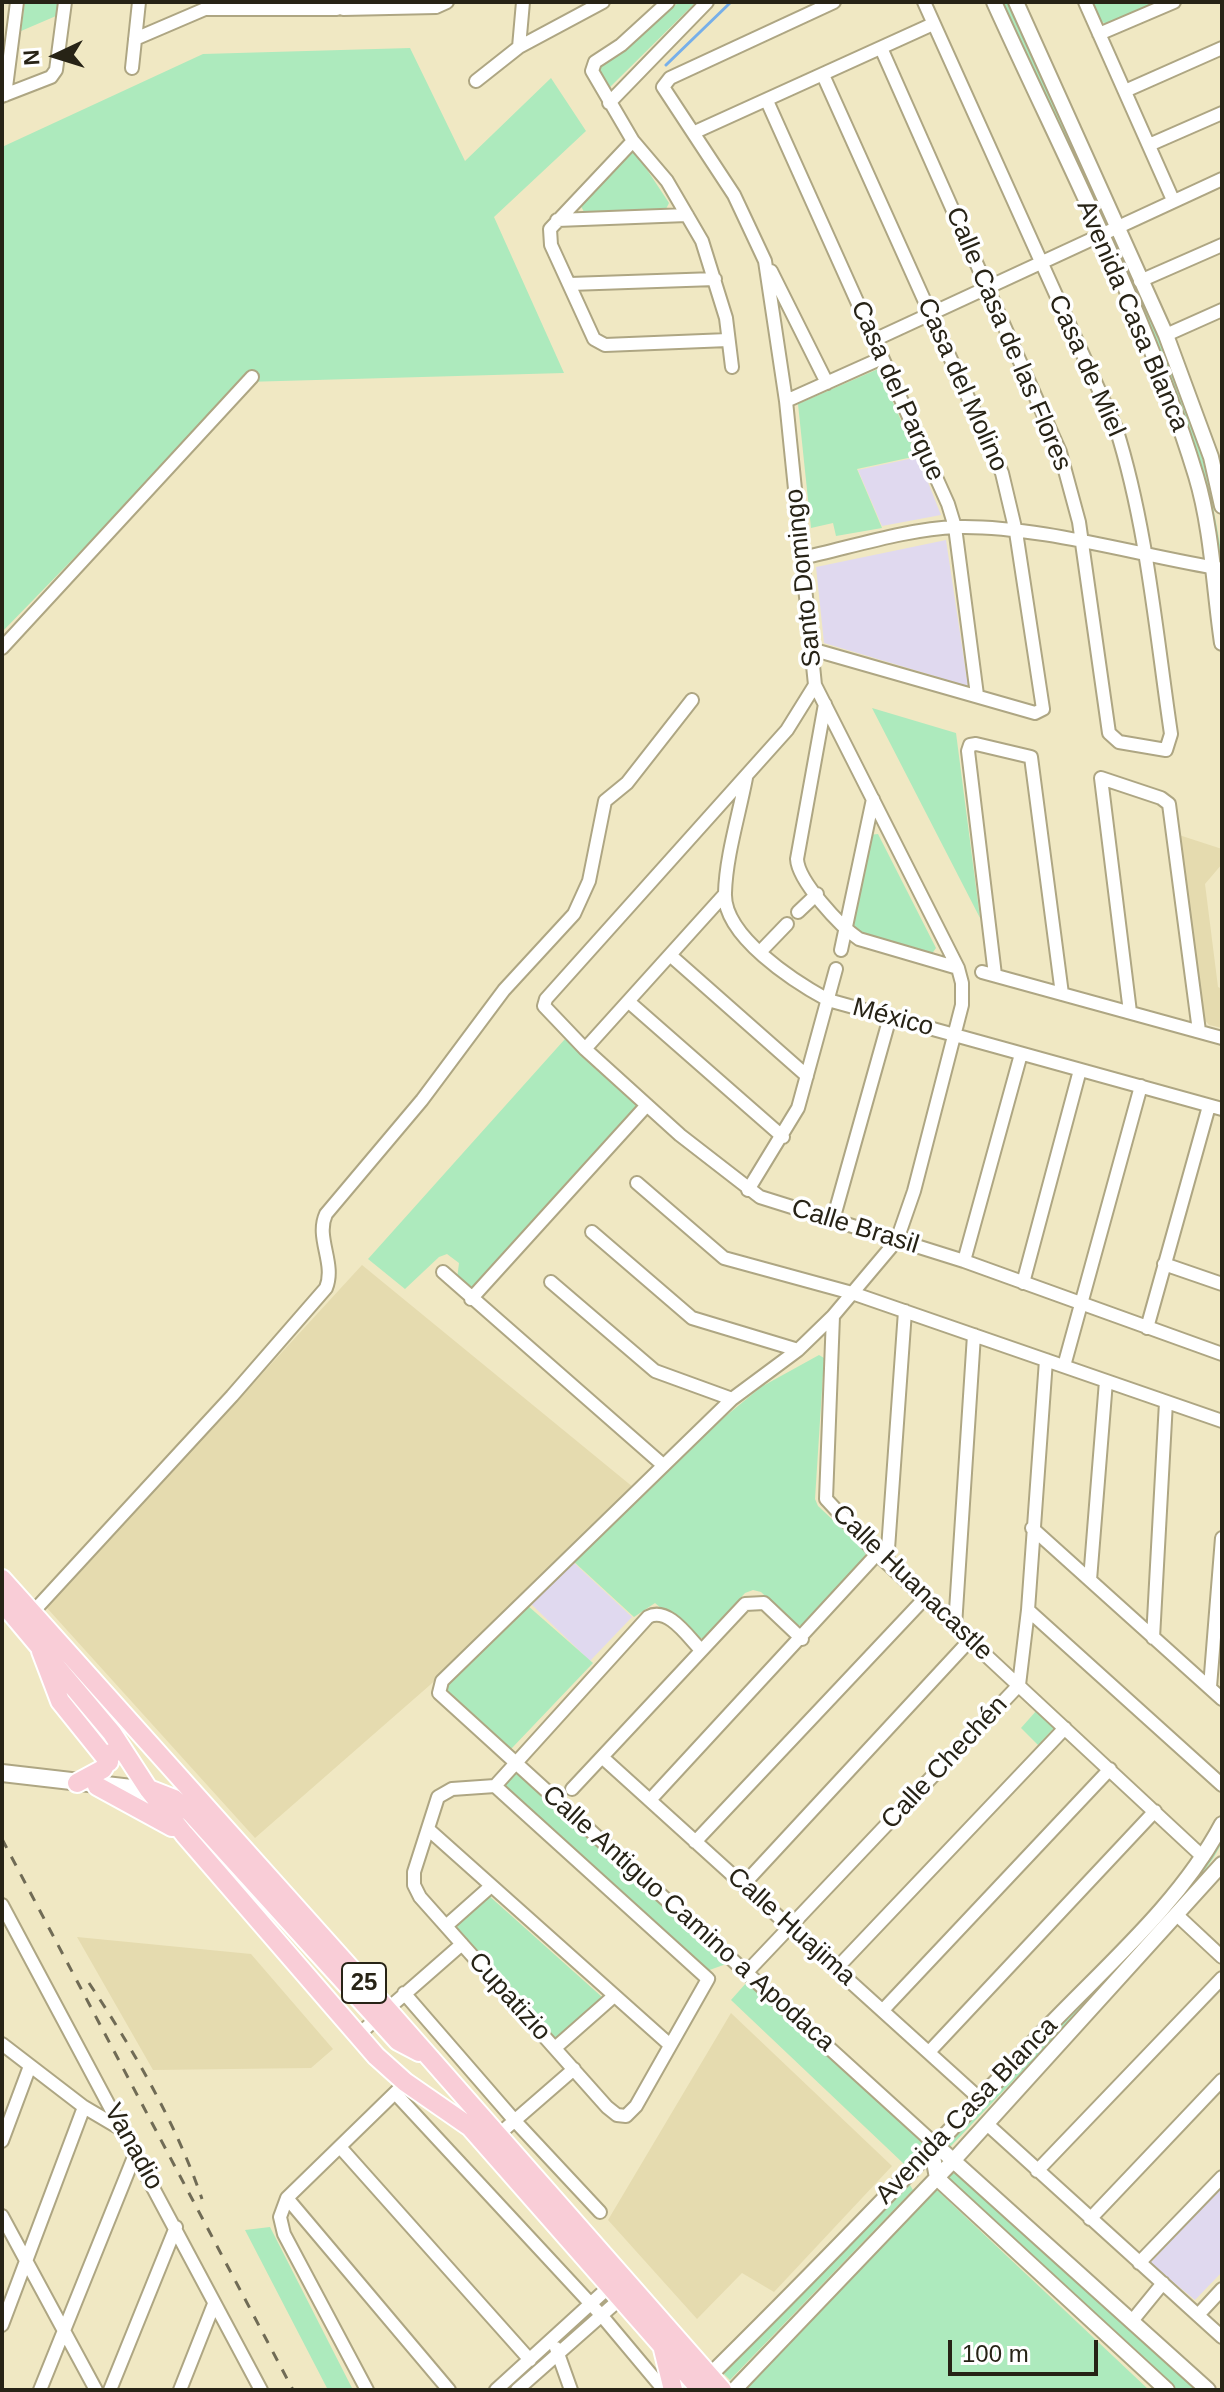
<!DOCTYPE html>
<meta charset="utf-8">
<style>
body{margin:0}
#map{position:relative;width:1224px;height:2392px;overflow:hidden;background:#f0e8c3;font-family:Helvetica,sans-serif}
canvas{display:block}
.frame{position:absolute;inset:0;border:4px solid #272316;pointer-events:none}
.north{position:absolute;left:16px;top:16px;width:80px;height:80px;-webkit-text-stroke:6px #fff;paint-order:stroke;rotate:266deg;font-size:22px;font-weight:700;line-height:32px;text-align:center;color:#272316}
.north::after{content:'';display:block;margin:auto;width:28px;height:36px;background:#272316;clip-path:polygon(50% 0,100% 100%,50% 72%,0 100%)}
.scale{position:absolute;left:948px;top:2340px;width:150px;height:36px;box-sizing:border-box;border:4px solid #272316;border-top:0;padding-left:10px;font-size:24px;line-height:28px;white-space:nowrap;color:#272316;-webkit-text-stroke:6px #fff;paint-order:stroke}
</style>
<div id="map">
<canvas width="1224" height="2392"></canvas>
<div class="frame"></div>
<div class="north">N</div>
<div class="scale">100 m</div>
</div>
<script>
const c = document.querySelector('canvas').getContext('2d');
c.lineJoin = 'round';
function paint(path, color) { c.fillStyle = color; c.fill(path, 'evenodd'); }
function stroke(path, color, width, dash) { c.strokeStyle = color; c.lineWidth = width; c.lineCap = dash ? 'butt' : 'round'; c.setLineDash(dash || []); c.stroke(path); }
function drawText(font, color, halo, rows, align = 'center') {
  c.font = font + ' Helvetica,sans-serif'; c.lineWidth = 7; c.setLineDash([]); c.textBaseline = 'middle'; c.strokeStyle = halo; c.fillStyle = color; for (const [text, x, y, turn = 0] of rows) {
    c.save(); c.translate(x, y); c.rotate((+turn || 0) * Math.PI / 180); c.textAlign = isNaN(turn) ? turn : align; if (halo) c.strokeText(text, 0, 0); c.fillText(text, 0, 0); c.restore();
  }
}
const built = new Path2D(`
 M1179,835L1222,849V864L1205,884L1218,987L1222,989V1028L1209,1025L1203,1018Z
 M362,1265L639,1492L430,1685L255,1838L47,1608Z
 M77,1937L251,1954L333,2049L311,2068L153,2070Z
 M731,2013L892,2166L774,2292L742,2273L697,2319L608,2220Z`);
const education = new Path2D(`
 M918,457L941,515L882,526L858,470Z
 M946,540L968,686L824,643L816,567Z
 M574,1563L632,1617L590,1661L530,1603Z
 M1222,2186V2272L1195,2300L1150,2263Z`);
const green = new Path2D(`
 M25,2H58L56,16L21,31Z
 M679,2H696L606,91L595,66L633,43Z
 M999,2H1008L1107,222L1102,225Z
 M1090,2H1158L1107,24L1099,21Z
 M410,48L465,161L551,78L586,131L494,217L564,373L245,382L2,632V147L203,54Z
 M626,152L636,153L669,203L665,211L585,214L579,202Z
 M1136,297C1184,360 1209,477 1222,555L1213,553L1202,486Z
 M878,369L917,456L857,469L882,528L836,536L833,523L811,528L798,404Z
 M872,708L956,733L980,918Z
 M878,834L936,948L931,955L856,934L851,926L869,835Z
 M565,1039L637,1105L469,1290L457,1279L459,1263L447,1254L439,1257L405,1289L368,1259Z
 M819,1355L824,1358L815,1499L818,1506L865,1550L866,1558L802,1625H796L761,1592L753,1590L745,1593L704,1638H696L655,1603L634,1617L572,1560L721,1420L761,1387Z
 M527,1605L593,1663L512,1748L505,1749L445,1695L447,1682Z
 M1037,1710L1055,1727L1038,1745L1021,1728Z
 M515,1774H518L729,1963L704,1972L504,1793L502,1784Z
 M1222,1827V1843L1214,1857L1179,1907L950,2147L946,2143L1177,1898Z
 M487,1894L602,1997L556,2039L454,1924Z
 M747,1982L924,2143L904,2164L731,2000Z
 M951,2172L958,2175L1197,2390H1170L947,2184Z
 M907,2180L913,2190L730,2380L723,2373Z
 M937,2190L1149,2390H744Z
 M270,2227L353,2390H328L245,2230Z`);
const stream = new Path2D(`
 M666,65L731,2`);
const minor = new Path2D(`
 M668,2L621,45L595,62L592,71L633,141L667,181L702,241L726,318L732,367
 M834,2L670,78L663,87L734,195L765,261L786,401L815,685L787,730L546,999L544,1006L585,1049L680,1135L760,1197L964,1261L1222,1354
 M1085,2L1173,200
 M343,9L436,7L447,2
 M1099,34L1174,2
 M135,39L205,9H337
 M519,47L523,2
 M881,48L1060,452L1079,522L1109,733L1119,742L1166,750L1171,734C1156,633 1147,526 1116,428L924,2
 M132,68L139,2
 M476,81L519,47L603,2
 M1125,91L1222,48
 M5,95L17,2
 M2,96L51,77L56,70L65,2
 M767,101L948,504L955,527L977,695
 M609,103L707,2
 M695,132L933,24
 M633,141L550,229L551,245L594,339L605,345L728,340
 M1149,145L1222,113
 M557,220L687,215
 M771,271L827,383
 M1140,281L1222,245
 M570,284L715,279
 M1166,335L1222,310
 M874,340L1222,179
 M786,401L882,358
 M802,558C852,547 906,529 957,527C1038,525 1141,556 1222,569
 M2,648L252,377
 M811,649L1035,713L1043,709L1016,532L1002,473L823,75
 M815,685L958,968L962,983V1005L914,1191L897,1240L833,1316L798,1350L732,1399L442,1681L439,1693L937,2146
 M825,704L797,859C798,881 840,926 859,939L958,968
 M746,778C739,815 726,856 725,893C723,936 795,982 828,1000L1222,1109
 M798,912L817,894
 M841,950L873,799
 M760,952L787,924
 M670,955L807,1076
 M982,972L1222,1038
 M995,975L968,751L970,745L976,744L1031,757L1062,994
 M629,1002L783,1137
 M1130,1012L1101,778L1161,798L1169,804L1199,1031
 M585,1049L724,895
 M637,1183L724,1258L852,1293L1222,1421
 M748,1190L798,1108L836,969
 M833,1220L890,1017
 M592,1232L692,1318L798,1350
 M964,1261L1021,1054
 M1164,1264L1222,1284
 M443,1272L663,1465
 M551,1282L655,1371L732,1399
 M1023,1283L1080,1070
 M471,1299L647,1105
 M833,1316L826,1499L877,1554L1203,1857
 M1147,1328L1209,1106
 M1064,1366L1141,1086
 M1032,1528L1222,1699
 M887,1563L905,1311
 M1090,1580L1106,1381
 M1028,1610L1222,1785
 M32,1613L232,1396L326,1288C336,1263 315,1238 326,1214L422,1100L504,990L574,914L589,881L605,801L627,783L692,700
 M955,1626L974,1335
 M1153,1638L1166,1402
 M1210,1687L1222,1538
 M602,1757L980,2099
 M495,1786L708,1979L636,2106L626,2116L617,2115L607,2107L420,1897L414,1885V1872L438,1797L452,1789L495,1786L648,1617C668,1606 688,1637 701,1650
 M572,1789L745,1604L764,1603L802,1639
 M650,1800L877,1554
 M428,1829L670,2045
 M695,1842L925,1598
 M743,1885L970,1640
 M2,1905L261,2390
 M1178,1916L1222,1957
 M446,1926L490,1887
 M837,1968L1065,1728
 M746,1973L1019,1685L1028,1610L1046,1360
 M404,1993L515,2121L600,2212
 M883,2010L1110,1769
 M358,2035L462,1944
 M2,2044L84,2107L123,2130
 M555,2048L614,1996
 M929,2052L1155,1811
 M395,2093L602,2316L664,2390
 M987,2124L1222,2337
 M498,2135L574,2069
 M2,2141L30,2066
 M340,2147L530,2360
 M1037,2171L1222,1978
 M287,2198L449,2390
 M2,2216L96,2390
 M1090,2219L1222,2080
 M1139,2263L1222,2177
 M1198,2315L1222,2289
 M1132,2321L1163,2283
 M2,2325L84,2107
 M556,2348L571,2390
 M40,2390L136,2152
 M110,2390L176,2227
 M180,2390L214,2304
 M367,2390L284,2234L280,2217L287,2198L400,2088
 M496,2390L609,2287
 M517,2390L620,2299`);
const tertiary = new Path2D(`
 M994,2C1064,157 1146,312 1196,476C1212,529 1214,589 1222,643
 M1016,2L1166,335L1211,457L1222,506
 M937,2146L1208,2390
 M932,2151L937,2178L1167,2390
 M703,2382C820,2267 933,2149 1045,2030C1107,1965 1180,1903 1222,1824
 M734,2390L952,2162L1222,1864`);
const secondary = new Path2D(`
 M2,1773L149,1790`);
const primary = new Path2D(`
 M2,1579L387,2009L722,2390
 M2,1602L112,1733L149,1790L184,1834L376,2056L405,2082L470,2127L701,2390
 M41,1651L60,1701L109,1762
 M77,1783L103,1769L113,1752
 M97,1786L172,1827
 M151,1790L174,1799L191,1813L398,2041L419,2052
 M663,2349L673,2390`);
const rail = new Path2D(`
 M2,1839L293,2390
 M89,1983C133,2049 176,2123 202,2199`);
const shields = [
 [364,1983,44]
];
const shieldNames = [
 ["25",364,1983]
];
const streetNames = [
 ["Avenida Casa Blanca",1132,316,67],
 ["Calle Casa de las Flores",1008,339,67],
 ["Casa de Miel",1086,366,66],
 ["Casa del Molino",962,385,66],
 ["Casa del Parque",897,391,66],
 ["Santo Domingo",804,578,-96],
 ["México",893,1018,15],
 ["Calle Brasil",855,1227,17],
 ["Calle Huanacastle",912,1583,44],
 ["Calle Chechén",945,1763,-47],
 ["Calle Antiguo Camino a Apodaca",688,1919,42],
 ["Calle Huajima",791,1927,42],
 ["Cupatizio",509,1997,48],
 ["Avenida Casa Blanca",967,2111,-46],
 ["Vanadio",133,2147,61]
];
paint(built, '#e5dbaf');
paint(education, '#e0d9ef');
paint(green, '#adeabd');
stroke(stream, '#77afe9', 3);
stroke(minor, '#aea683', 16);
stroke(tertiary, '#aea683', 18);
stroke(secondary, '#aea683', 20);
stroke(primary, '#fff', 22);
stroke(minor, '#fff', 12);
stroke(tertiary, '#fff', 14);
stroke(secondary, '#fff', 16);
stroke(primary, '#f9cdd7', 18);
stroke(rail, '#706b55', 3, [10, 10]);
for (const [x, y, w] of shields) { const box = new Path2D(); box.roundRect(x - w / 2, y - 20, w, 40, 6); c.fillStyle = '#fff'; c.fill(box); stroke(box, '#272316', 2); }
drawText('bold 24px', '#272316', null, shieldNames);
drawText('26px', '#272316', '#fff', streetNames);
</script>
